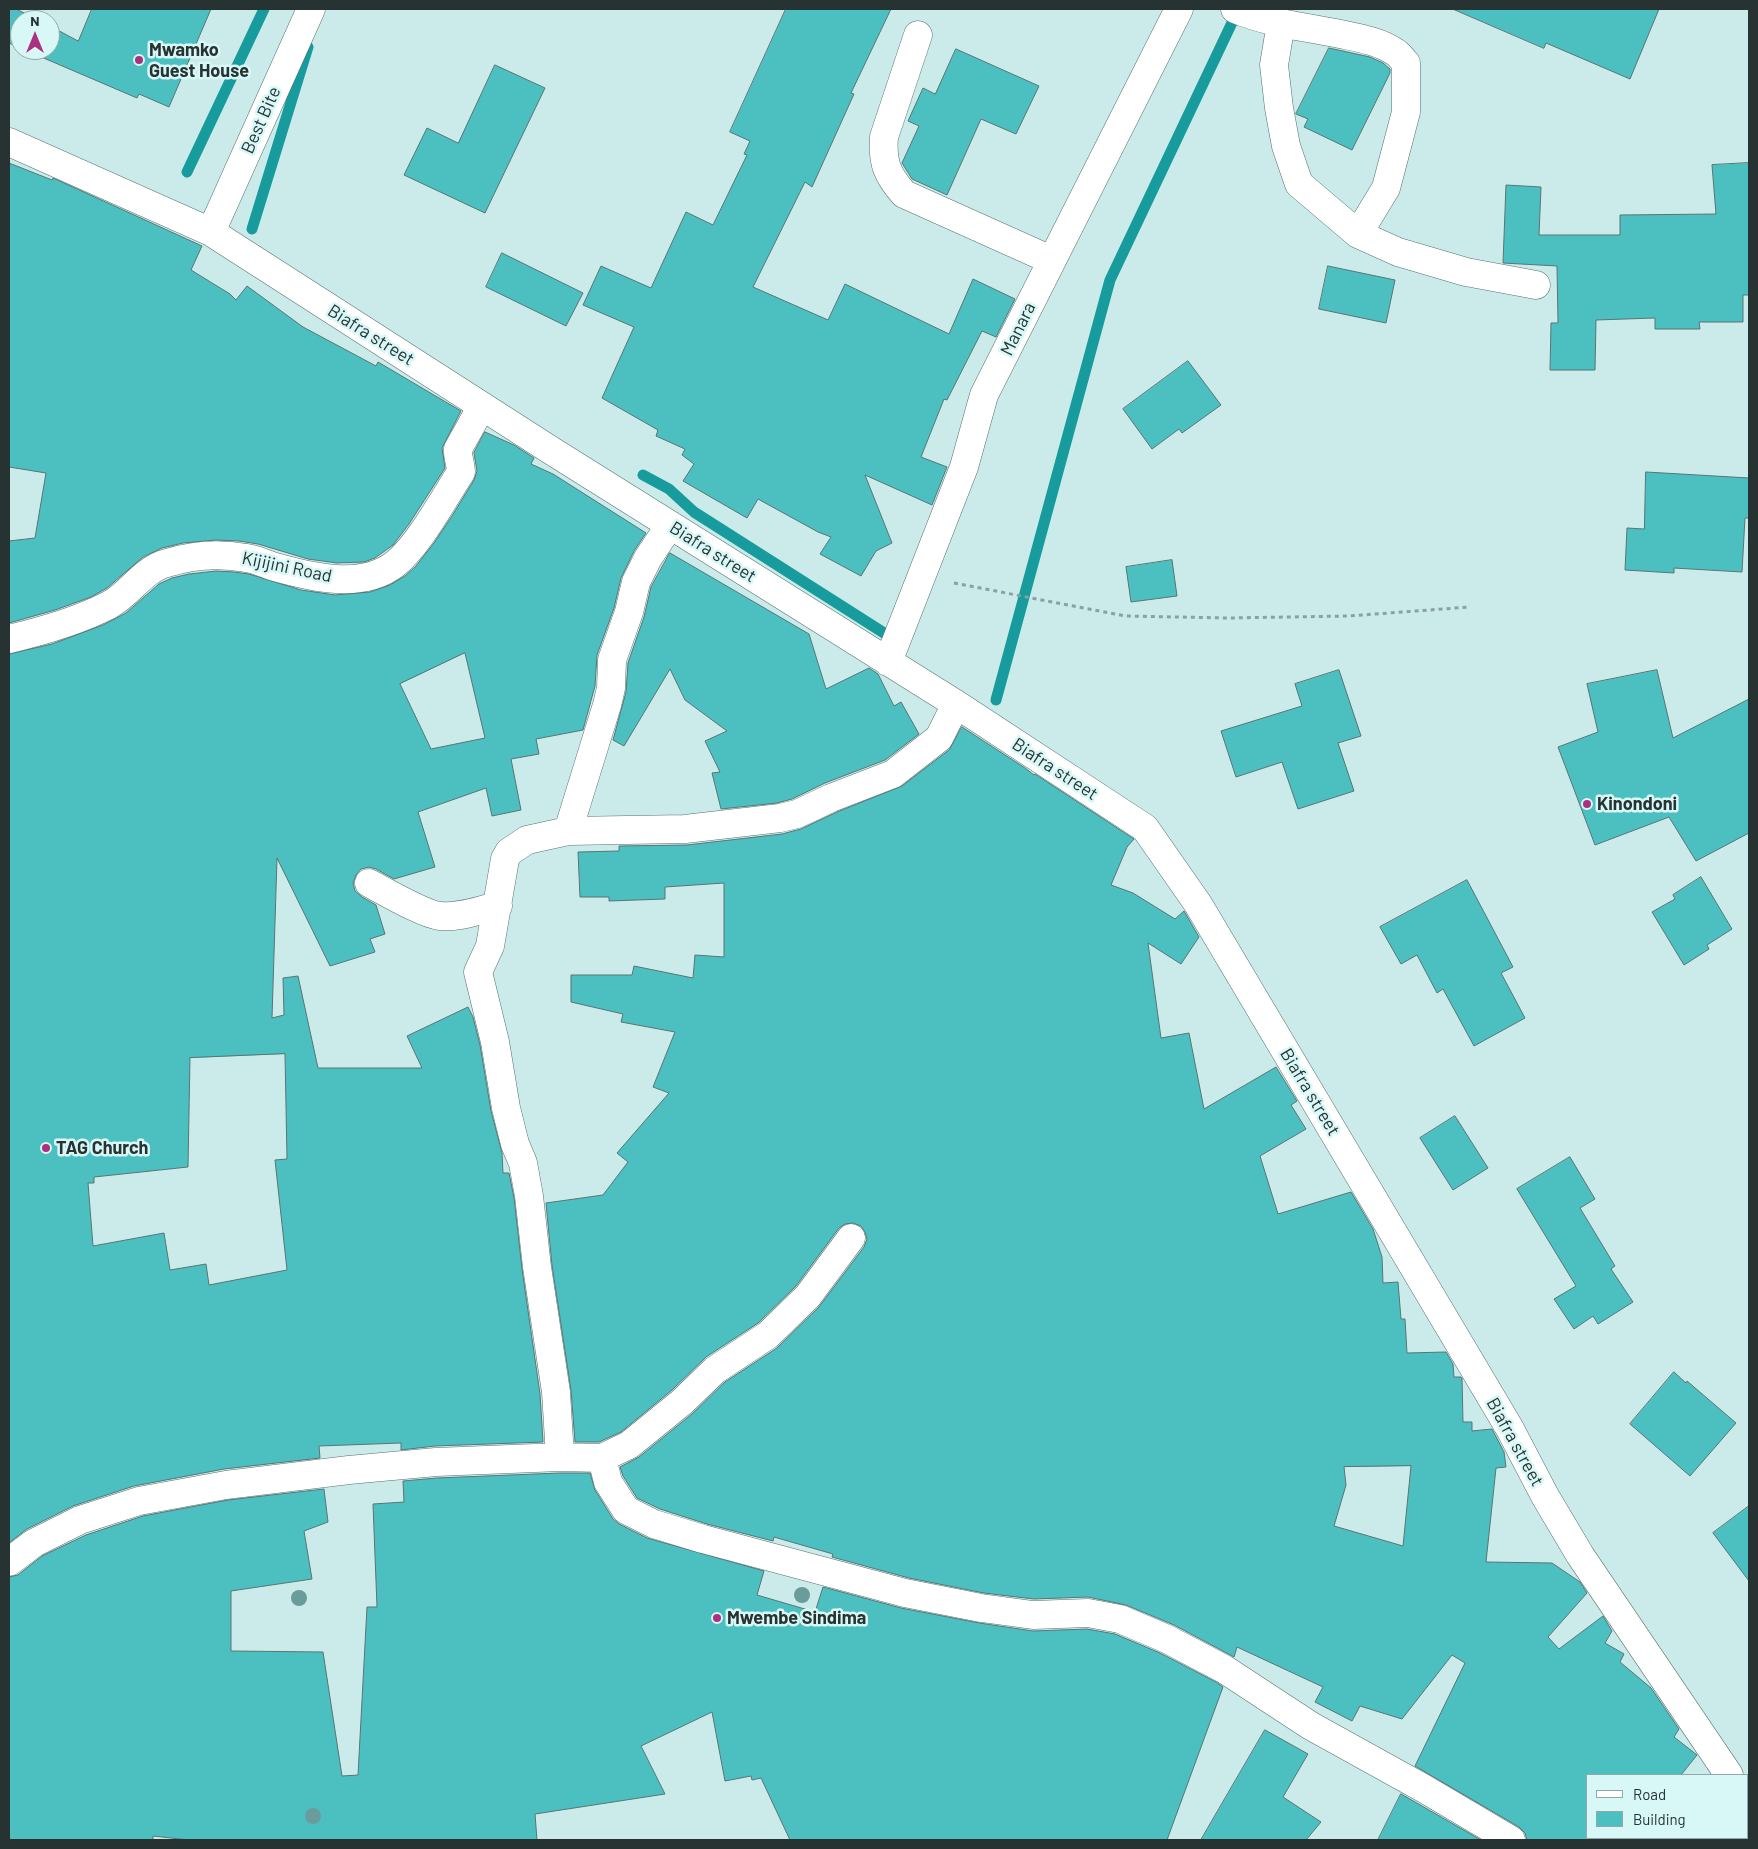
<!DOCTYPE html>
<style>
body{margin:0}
#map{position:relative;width:1758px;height:1849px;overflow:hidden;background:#cbebea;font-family:Barlow,sans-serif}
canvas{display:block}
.frame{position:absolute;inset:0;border:10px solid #273333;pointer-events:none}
.legend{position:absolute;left:1586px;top:1774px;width:162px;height:65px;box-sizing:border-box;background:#d8f8f7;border:1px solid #91a9a9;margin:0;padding:6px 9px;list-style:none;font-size:15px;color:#273333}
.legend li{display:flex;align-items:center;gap:10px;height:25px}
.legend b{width:25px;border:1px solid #91a9a9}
.north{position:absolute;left:10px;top:10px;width:50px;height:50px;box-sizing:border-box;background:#d8f8f7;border:1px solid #91a9a9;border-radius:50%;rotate:0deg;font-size:14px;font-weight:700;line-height:20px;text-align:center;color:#273333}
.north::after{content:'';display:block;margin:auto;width:18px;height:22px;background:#ac2f80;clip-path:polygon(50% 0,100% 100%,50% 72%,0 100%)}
</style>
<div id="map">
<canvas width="1758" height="1849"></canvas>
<div class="frame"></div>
<ul class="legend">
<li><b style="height:6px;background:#fff"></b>Road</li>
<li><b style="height:14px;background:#4cc0c0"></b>Building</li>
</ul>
<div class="north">N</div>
</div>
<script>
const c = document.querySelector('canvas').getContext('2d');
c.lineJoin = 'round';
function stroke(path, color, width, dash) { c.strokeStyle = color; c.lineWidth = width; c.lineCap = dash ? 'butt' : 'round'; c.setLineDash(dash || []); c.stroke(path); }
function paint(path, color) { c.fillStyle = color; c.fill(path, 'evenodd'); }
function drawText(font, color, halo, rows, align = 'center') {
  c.font = font + ' Barlow,sans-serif'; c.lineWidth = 5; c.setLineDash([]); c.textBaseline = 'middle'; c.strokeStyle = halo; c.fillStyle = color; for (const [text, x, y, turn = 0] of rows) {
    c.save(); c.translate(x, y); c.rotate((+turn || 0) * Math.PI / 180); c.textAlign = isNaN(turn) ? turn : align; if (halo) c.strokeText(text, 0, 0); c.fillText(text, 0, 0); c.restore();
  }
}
const stream = new Path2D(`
 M187,172L264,9
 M252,229L308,47
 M643,475L669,489L694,512L884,633
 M996,700L1110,280L1238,10`);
const building = new Path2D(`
 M9,9H16L38,20H20V48L9,43Z
 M92,9H211L169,107L139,94L137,98L25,50H50V26L78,41Z
 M786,9H891L851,93L854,94L812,187L805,182L753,287L828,320L845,284L949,334L973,279L1015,299L996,337L982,331L947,400L944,399L921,457L947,467L932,505L865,475L892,543L876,551L861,576L820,554L831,537L818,532L758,499L747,518L683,481L694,464L682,455L685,449L656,436L658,430L602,398L634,327L583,305L601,266L651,288L686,212L713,225L747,155L744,154L750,141L730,132Z
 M1453,9H1659L1630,79L1546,43L1544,48Z
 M1329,48L1370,57L1383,63L1390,69V73L1352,150L1304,127L1308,119L1296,114Z
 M956,49L1039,86L1016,134L981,119L947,195L912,179L902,163L919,126L908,121L923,88L935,94Z
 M495,65L545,88L485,213L404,175L427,128L458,143Z
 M9,163L52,180L53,178L202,246L191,270L230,294L236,300L247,286L303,327L376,366L378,362L461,411L442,448L445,468L409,524L393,545L375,558L364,562L337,563L308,559L258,544L239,541L216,540L183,543L162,548L143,557L107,588L91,597L55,610L9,623V541L35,538L46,473L9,467Z
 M1749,163V295H1743V322H1699L1700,329H1655V318L1596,320L1595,370H1550L1551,323H1558L1557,266L1503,263L1506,185L1541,187L1539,235H1620V215L1716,214L1712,165Z
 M502,253L583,293L566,326L486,287Z
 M1328,266L1395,280L1386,323L1319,309Z
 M1188,361L1221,405L1182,433L1179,429L1152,449L1123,409Z
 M485,432L514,445L534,458L531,464L553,474L646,533L634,551L621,578L614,608L597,655L595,686L583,730L536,739L539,754L511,759L521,810L492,816L486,788L418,812L435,867L394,879L376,869L369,867L361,869L356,875L353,883L355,891L362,897L376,905L385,934L370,939L375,952L330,966L277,858L272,1018L284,1015L283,978L298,976L318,1068H422L407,1036L468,1007L473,1017L480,1045L491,1111L502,1153L503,1173H509L514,1198L522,1269L540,1394L543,1442L435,1446L401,1450V1443L319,1446L320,1458L224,1469L134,1486L73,1506L27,1529L9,1543V654L52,644L103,625L126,613L159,584L172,578L189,574L216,571L234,572L249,574L301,590L335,595L370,592L390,585L405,576L416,566L434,543L452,516L474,480L477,471L474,453ZM465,653L485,738L431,749L400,684ZM285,1054L287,1159L275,1160L287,1270L209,1285L206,1264L170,1270L164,1233L93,1246L88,1183H94V1177L188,1167L190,1058Z
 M1646,472L1749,478V518H1745L1742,572L1674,568V573L1625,570L1627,528L1644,529Z
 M670,553L809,634L826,689L869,668L878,674L894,706L901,702L919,734L885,760L825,783L792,799L777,803L721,809L712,773L720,772L705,741L727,731L685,700L670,669L624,746L613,740L626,692L628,663L644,617L651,587Z
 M1172,560L1177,596L1131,602L1126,567Z
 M1339,670L1361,736L1338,743L1354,791L1298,809L1282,762L1236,777L1221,731L1302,706L1295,684Z
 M1657,670L1673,738L1749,699V833L1696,861L1669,817L1595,845L1558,747L1598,732L1587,684Z
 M962,727L1025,768L1034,775L1035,774L1134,839L1127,847L1111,885L1133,893L1175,919L1184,911L1199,937L1181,964L1148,943L1161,1038L1189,1033L1204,1109L1276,1067L1297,1101L1291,1105L1306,1129L1260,1156L1278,1214L1351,1192L1373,1229L1382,1257L1383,1283L1398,1282L1401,1319H1405L1407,1353L1446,1352L1453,1364L1454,1377H1461L1462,1378L1463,1422H1472V1431L1492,1429L1504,1452L1506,1467L1496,1468L1486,1562L1552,1563L1580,1582L1587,1593L1548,1637L1559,1649L1603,1616L1612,1631L1605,1643L1624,1654L1620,1662L1651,1688L1679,1729L1674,1737L1697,1755L1681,1775H1587V1840H1527L1525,1833L1519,1827L1415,1766L1465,1663L1452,1655L1402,1719L1360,1706L1352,1721L1315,1702L1323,1687L1237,1647L1234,1657L1174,1625L1126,1605L1088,1597L1034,1599L984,1593L909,1578L832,1557L833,1554L774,1537L773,1541L707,1524L660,1509L637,1498L623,1476L620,1467L639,1457L692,1414L725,1382L777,1348L819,1307L864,1247L867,1239L865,1232L861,1226L853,1223L845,1224L839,1228L796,1286L758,1323L706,1357L672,1390L621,1432L599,1442H575L571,1390L552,1265L546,1203L603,1195L628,1162L617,1153L669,1093L653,1087L675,1032L621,1022L623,1014L571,1002V975H632L634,966L693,978L695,955L724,957V883L665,887V899L609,901V897H580L578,852L619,851V846L687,845L782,834L801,829L837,812L902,786L949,750ZM1411,1466L1403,1546L1334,1526L1346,1485L1344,1467Z
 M1701,877L1732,929L1707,945L1709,949L1684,965L1652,912L1675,899L1673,895Z
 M1467,880L1513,967L1501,973L1525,1018L1474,1046L1443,989L1437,993L1417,955L1401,964L1380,927Z
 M1455,1116L1488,1168L1453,1190L1420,1138Z
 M1570,1157L1595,1199L1580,1208L1615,1266L1611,1269L1633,1302L1598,1324L1593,1316L1574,1329L1554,1299L1576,1286L1517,1189Z
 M1674,1372L1686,1383L1687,1381L1736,1423L1690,1476L1630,1424Z
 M560,1473H590L595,1490L613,1519L619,1524L647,1538L764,1571L757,1595L815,1612L823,1587L901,1608L979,1623L1033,1631L1087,1629L1115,1634L1160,1653L1216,1682L1223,1687L1167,1840H790L761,1778L752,1780L751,1776L725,1781L712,1712L641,1746L665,1794L535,1814L537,1840H189L153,1836V1840H9V1577L18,1575L42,1556L86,1535L143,1516L228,1500L324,1489L328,1522L304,1531L312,1579L231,1591V1651L323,1652L342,1776L358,1775L367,1607H377L373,1504L404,1502L403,1481L437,1478Z
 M1749,1506V1581L1713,1533Z
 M1265,1730L1308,1754L1283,1797L1321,1822L1306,1840H1201Z
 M1401,1794L1415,1802L1481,1840H1378Z`);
const path = new Path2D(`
 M954,583L1125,616L1228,618L1349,616L1469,607`);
const minor = new Path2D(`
 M1235,9C1268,23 1305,27 1340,34C1359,38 1379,41 1395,52C1399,54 1402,59 1406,63V112L1386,188L1358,234
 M1281,23L1274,65L1279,108L1286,146L1299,184L1358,234L1398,252L1466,272L1536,285
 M918,35L884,137C882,162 887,175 904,194L1051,260
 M9,142L211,232L552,451L956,704L1145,828L1198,904L1510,1429L1545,1496L1580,1555L1729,1775
 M211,232L311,9
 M9,639C43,631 78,621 109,605C130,594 143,569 167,563C192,555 220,553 246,558C256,559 265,564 275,567C311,577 362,590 395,564C419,545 444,498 461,472C461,463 457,457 458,449L482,406
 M888,662L964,467L984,395L1179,9
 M568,831L607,705L611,688L612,660L629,612L636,582L648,558L670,525
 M369,883C386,892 423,914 440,916C459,918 479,910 498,906
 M560,1457L556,1392L537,1267L529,1196L523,1163L515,1144L506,1108L495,1042L478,972L490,946L505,859L509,852L527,840L568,831L685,829L780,818L797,814L831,798L893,774L939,738L956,704
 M602,1458L608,1482L626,1510L654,1524L703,1539L905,1593L981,1608L1033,1615L1088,1613L1120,1619L1167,1639L1224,1669L1311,1726L1423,1788L1511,1840
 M9,1562L34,1543L80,1520L139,1501L226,1485L349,1470L436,1462L560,1457L602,1458L629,1445L682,1402L715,1370L768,1335L808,1296L851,1238
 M1747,1803L1749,1806`);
const trees = [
 [802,1595],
 [299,1598],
 [313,1816]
];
const markers = [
 [139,60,5,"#ac2f80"],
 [1587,804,5,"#ac2f80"],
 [46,1148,5,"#ac2f80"],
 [717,1618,5,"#ac2f80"]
];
const poiNames = [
 ["Mwamko",149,50],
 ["Guest House",149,71],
 ["Kinondoni",1597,804],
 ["TAG Church",56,1148],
 ["Mwembe Sindima",727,1618]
];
const streetNames = [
 ["Best Bite",261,120,-66],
 ["Manara",1018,329,-64],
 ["Biafra street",371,335,32],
 ["Biafra street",713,552,32],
 ["Kijijini Road",287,567,12],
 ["Biafra street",1055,769,33],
 ["Biafra street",1310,1092,59],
 ["Biafra street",1515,1442,61]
];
stroke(stream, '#179b9c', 11);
paint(building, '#4cc0c0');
stroke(building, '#587474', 1);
stroke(minor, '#567272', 29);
stroke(path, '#89a1a0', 3, [4, 4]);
stroke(minor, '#fff', 28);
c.fillStyle = '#6a9c9b';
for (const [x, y] of trees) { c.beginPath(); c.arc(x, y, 8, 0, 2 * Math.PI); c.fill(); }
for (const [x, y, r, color] of markers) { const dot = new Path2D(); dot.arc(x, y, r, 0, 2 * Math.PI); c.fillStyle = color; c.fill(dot); stroke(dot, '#d8f8f7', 2); }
drawText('bold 18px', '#273333', '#d8f8f7', poiNames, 'left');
drawText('18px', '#273333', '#d8f8f7', streetNames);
</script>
